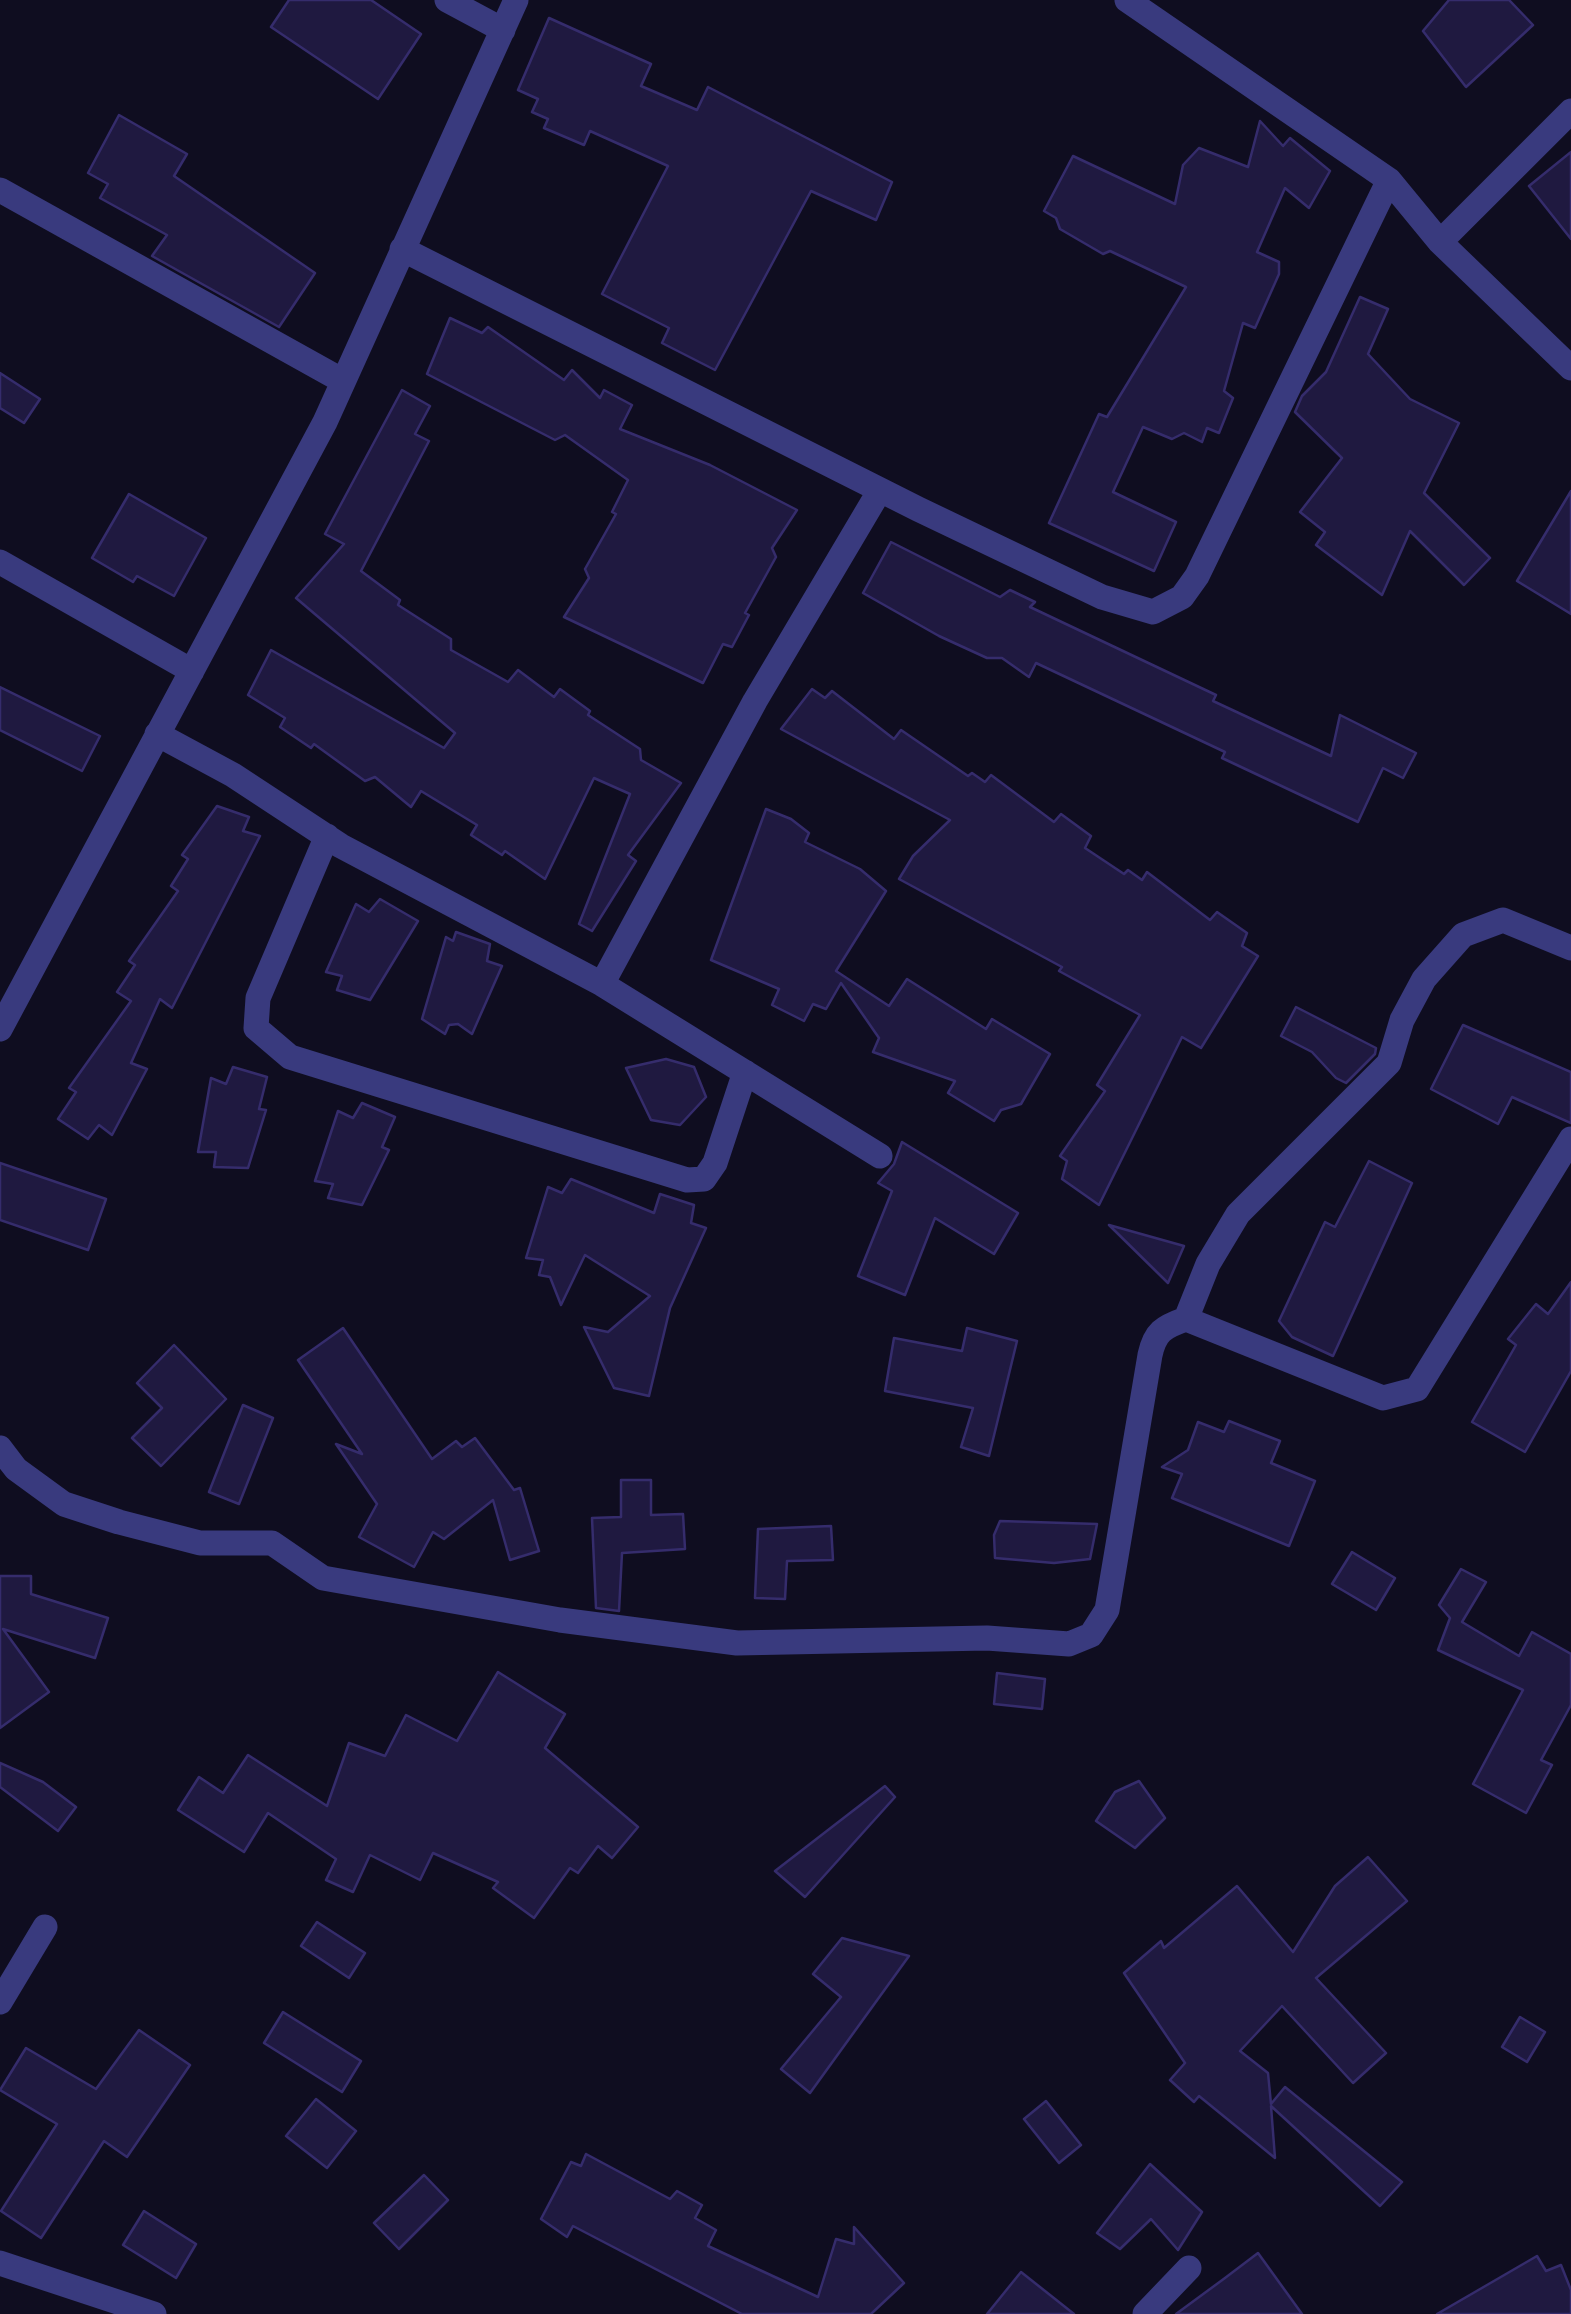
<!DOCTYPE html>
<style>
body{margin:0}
canvas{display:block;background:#0f0d20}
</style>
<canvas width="1571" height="2314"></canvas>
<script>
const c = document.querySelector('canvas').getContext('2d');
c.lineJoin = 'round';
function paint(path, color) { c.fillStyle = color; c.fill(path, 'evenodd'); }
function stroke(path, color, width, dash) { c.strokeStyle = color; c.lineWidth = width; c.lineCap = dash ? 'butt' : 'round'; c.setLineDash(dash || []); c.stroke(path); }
const building = new Path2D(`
 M289,0H371L421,34L378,99L271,27Z
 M1449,0H1509L1533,25L1466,87L1423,31Z
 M549,18L651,64L641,86L697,110L708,87L892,182L876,220L811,191L715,370L662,343L669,328L602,294L668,166L590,131L584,145L544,128L548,119L532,112L538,99L518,90Z
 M119,115L187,154L174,176L315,273L279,327L152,256L167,235L100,198L108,184L88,173Z
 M1260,121L1283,146L1290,138L1330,171L1309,208L1285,188L1257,252L1279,262V274L1255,328L1243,323L1224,391L1233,398L1219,433L1207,428L1202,442L1184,433L1172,439L1143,427L1113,492L1176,522L1154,571L1049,523L1099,414L1107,417L1186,287L1110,251L1103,254L1060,229L1056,218L1044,211L1073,156L1175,204L1183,165L1199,148L1248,167Z
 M1571,152V239L1529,186Z
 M1360,297L1388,309L1368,354L1410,399L1459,423L1424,493L1490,558L1464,585L1410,531L1382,595L1316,545L1325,532L1300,512L1342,458L1295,412L1302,396L1326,372Z
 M450,318L482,333L488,327L564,380L572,370L600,398L604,390L632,405L620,429L710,465L797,510L772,548L776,557L745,613L749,615L732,647L723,644L703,683L564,617L589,578L585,569L616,514L612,512L628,480L565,435L555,440L427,374Z
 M0,373L40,399L24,423L0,408Z
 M402,390L430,406L415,434L429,441L361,571L400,600L398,605L451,639V650L508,682L518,670L554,697L560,689L590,711L588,715L640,749L641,760L681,783L628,855L636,861L592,931L579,924L630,794L594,778L545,879L505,851L502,855L471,835L477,825L421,791L411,807L375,777L365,781L314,744L311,748L280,727L285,718L248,695L271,650L444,748L455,733L296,598L344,544L325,534Z
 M1571,491V614L1517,581Z
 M129,494L206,538L174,596L137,576L133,582L92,558Z
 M891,542L1000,597L1010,590L1035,602L1030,607L1216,695L1213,701L1331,756L1340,715L1416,753L1403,778L1383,768L1358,822L1222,758L1225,752L1036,663L1029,677L1002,658H987L939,636L863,593Z
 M0,687L100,736L82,771L0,730Z
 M812,689L825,698L832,691L894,739L901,730L968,776L972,773L985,782L991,775L1054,822L1061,814L1091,836L1085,848L1124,874L1128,870L1142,880L1147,872L1210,920L1217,912L1247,933L1242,946L1258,956L1201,1048L1182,1037L1099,1205L1062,1179L1067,1161L1060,1156L1105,1091L1097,1085L1140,1015L1059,971L1062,967L899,879L913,856L950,820L781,729Z
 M217,806L249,817L243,831L260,836L172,1008L160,999L131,1063L147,1069L112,1135L99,1125L88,1139L58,1119L76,1092L69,1088L131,1001L117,992L135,965L129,961L178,891L171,886L188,859L182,855Z
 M766,809L791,819L809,833L805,842L860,869L886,891L836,971L889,1006L907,979L986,1029L992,1019L1050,1054L1021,1104L1001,1110L994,1121L948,1093L955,1081L873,1052L879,1038L841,983L826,1009L813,1004L804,1021L772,1005L779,989L711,960Z
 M380,899L418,921L370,1000L337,990L342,976L326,972L356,904L369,912Z
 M456,932L490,944L487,961L502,966L472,1034L458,1024L449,1025L445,1034L422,1019L446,937L453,941Z
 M1296,1007L1376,1048L1375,1054L1346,1083L1336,1078L1312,1052L1281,1036Z
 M1463,1025L1571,1072V1123L1512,1097L1498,1124L1431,1089Z
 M666,1059L694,1067L706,1097L680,1125L651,1120L626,1068Z
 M233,1067L267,1077L259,1109L266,1110L248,1168L214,1167L216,1152H198L211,1078L226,1084Z
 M362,1103L395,1117L382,1147L389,1150L362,1205L328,1198L333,1184L315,1181L338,1111L353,1118Z
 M902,1142L1018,1213L994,1254L935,1218L905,1295L858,1276L892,1191L878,1183L894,1164Z
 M1369,1161L1412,1183L1333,1356L1292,1337L1279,1321L1325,1222L1335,1227Z
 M0,1163L106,1199L88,1250L0,1220Z
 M571,1179L654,1213L660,1194L694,1205L691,1223L706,1228L670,1308L649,1396L614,1388L584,1327L608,1332L650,1296L585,1255L561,1305L550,1277L539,1275L543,1260L526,1258L548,1187L562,1193Z
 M1109,1225L1184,1246L1168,1283Z
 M1571,1282V1371L1525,1452L1472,1422L1516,1345L1508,1339L1536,1304L1548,1314Z
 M343,1328L432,1459L456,1441L462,1447L475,1438L514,1490L520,1488L539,1551L510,1560L493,1500L444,1539L433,1532L414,1567L359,1537L377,1504L336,1444L362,1454L298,1360Z
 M967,1328L1017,1341L989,1456L961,1447L973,1408L885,1391L894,1338L962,1351Z
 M174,1345L226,1399L161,1466L132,1438L162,1408L137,1383Z
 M243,1405L273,1418L239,1504L209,1492Z
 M1229,1421L1280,1441L1271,1463L1315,1481L1289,1546L1172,1498L1182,1474L1162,1467L1188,1450L1198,1422L1224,1432Z
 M621,1480H651V1515L683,1514L685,1549L622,1553L619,1611L596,1608L592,1518L621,1517Z
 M1000,1521L1097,1524L1090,1559L1054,1563L995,1558L994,1535Z
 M831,1526L833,1560L787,1561L785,1599L755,1598L758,1529Z
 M1352,1552L1395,1578L1376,1610L1332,1584Z
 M1461,1569L1486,1582L1462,1622L1519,1656L1532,1632L1571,1654V1705L1541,1760L1552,1765L1526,1813L1473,1784L1523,1690L1438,1650L1450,1618L1439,1605Z
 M0,1576H31V1594L108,1618L95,1658L3,1629L49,1692L0,1728Z
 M498,1672L565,1714L545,1748L638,1827L612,1858L598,1846L578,1873L570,1868L534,1918L493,1888L498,1882L433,1853L420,1880L370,1855L353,1892L326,1880L336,1859L268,1813L244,1852L178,1810L199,1777L223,1793L248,1755L327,1806L349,1743L385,1756L406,1715L457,1741Z
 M997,1673L1045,1679L1042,1709L994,1704Z
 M0,1763L43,1782L76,1807L58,1831L0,1787Z
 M1139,1781L1165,1818L1135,1848L1096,1821L1115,1792Z
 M885,1786L895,1797L805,1897L775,1871Z
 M1368,1857L1407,1901L1316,1978L1386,2053L1353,2083L1282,2006L1240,2051L1268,2073L1271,2104L1285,2087L1402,2182L1380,2206L1271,2106L1275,2158L1199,2096L1194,2102L1170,2080L1185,2063L1124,1973L1161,1941L1164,1948L1237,1886L1293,1952L1335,1886Z
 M317,1922L365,1953L349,1978L301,1946Z
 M842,1938L909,1956L810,2093L781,2069L841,1997L813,1974Z
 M283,2012L361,2061L342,2092L264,2043Z
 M1520,2017L1545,2032L1527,2062L1502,2047Z
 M139,2030L190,2065L127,2157L104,2141L41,2238L1,2211L57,2124L0,2090L26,2048L96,2089Z
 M316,2099L356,2131L327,2168L286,2136Z
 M1046,2101L1081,2145L1059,2163L1024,2119Z
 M586,2154L670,2199L677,2191L702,2205L695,2218L716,2230L708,2246L818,2297L836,2239L854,2244V2227L904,2283L871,2314H742L573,2226L567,2237L541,2219L571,2162L581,2166Z
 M1150,2164L1202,2212L1178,2250L1151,2219L1120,2249L1097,2233Z
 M424,2175L448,2200L399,2249L374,2223Z
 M144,2211L196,2244L176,2278L123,2245Z
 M1258,2253L1302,2314H1176L1225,2278Z
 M1537,2256L1546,2271L1561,2265L1571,2290V2314H1437Z
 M1021,2272L1074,2314H987Z`);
const minor = new Path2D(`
 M447,0L503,30
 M1127,0L1389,180L1440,242L1571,368
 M0,190L343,381
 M1440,242L1571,111
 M402,249L918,509L1102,597L1153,612L1182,597L1197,576L1389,180
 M0,562L192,671
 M157,734L233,775L341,846L602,984L880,1156
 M327,836L258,998L256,1028L290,1057L687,1180L704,1179L715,1163L745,1072
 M602,984L755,701L880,490
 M0,1029L325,422L516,0
 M1186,1319L1208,1264L1238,1214L1389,1063L1402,1020L1424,979L1463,935L1503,920L1571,948
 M0,1448L16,1469L64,1504L119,1522L200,1543H272L323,1578L560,1620L737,1643L987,1638L1069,1644L1091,1635L1107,1610L1150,1355C1155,1332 1163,1327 1186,1319L1383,1398L1417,1389L1571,1139
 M0,2002L45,1927
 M0,2263L154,2314
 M1145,2314L1189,2268`);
paint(building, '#1f1940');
stroke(building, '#352c6c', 2.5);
stroke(minor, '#393a7e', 25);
</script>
